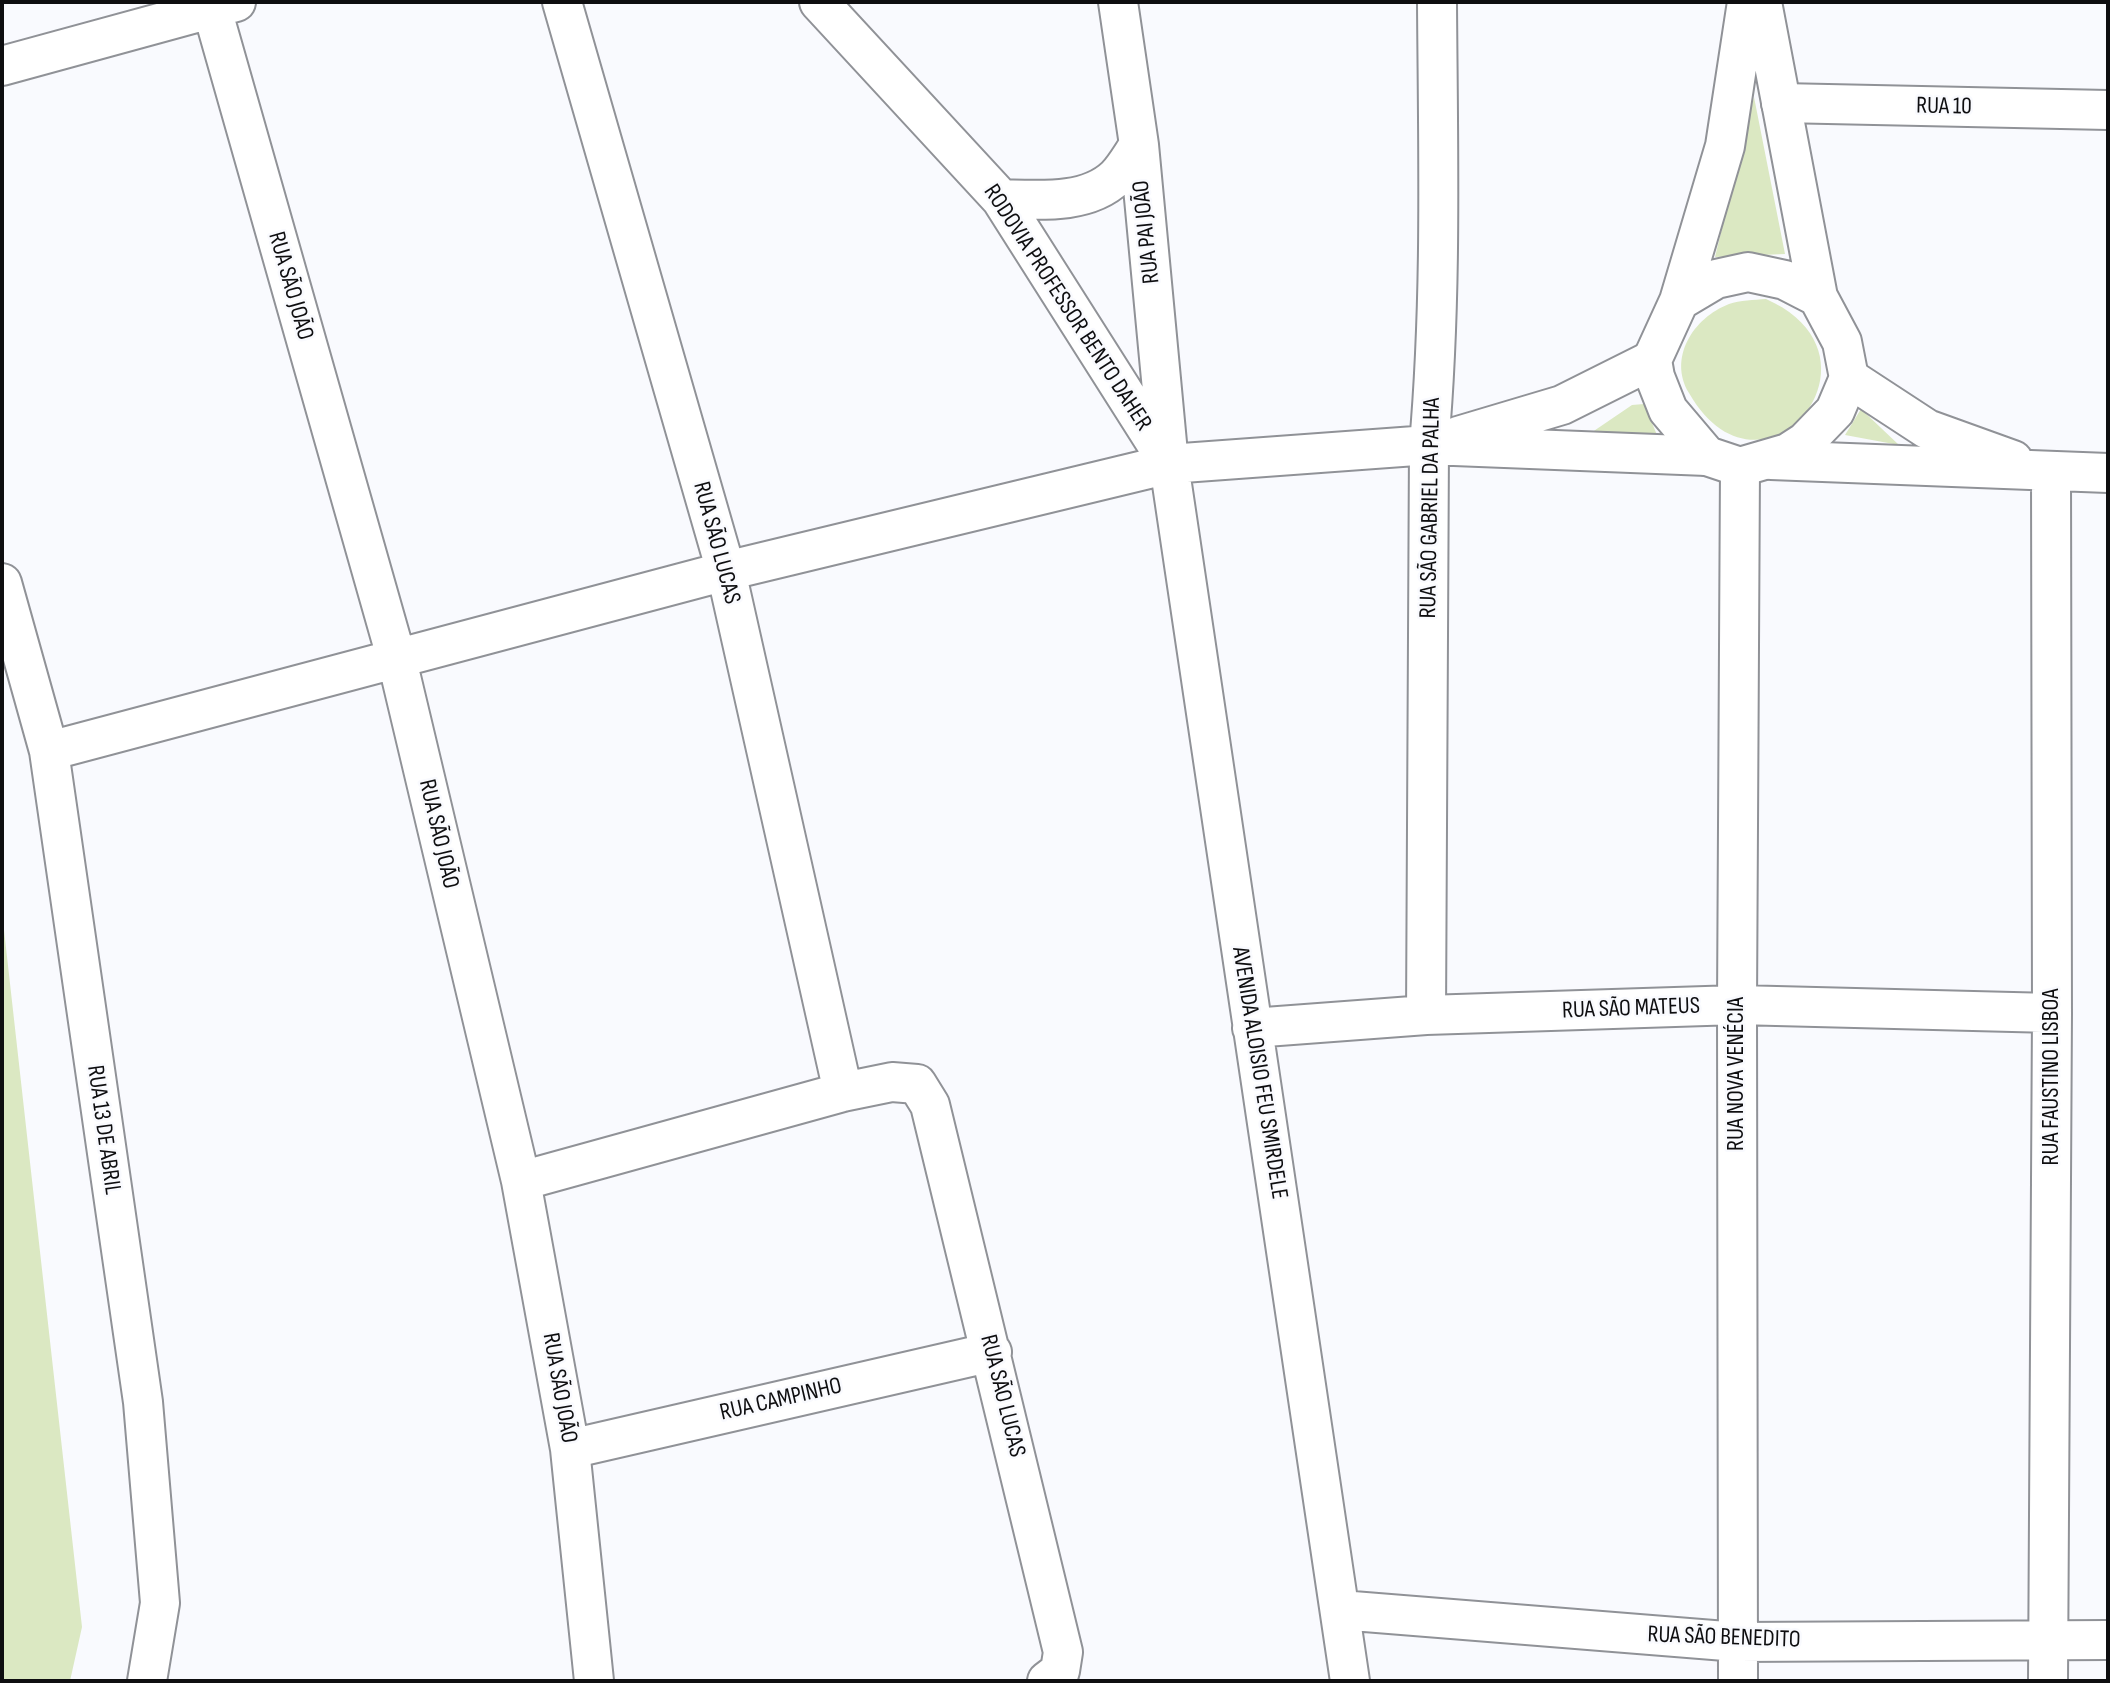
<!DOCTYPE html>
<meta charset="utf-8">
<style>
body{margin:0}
#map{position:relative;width:2110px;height:1683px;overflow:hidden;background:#f9fafe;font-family:"Sofia Sans Condensed",sans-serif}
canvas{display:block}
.frame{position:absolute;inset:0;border:4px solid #0e0e10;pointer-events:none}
</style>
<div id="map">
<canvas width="2110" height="1683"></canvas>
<div class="frame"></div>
</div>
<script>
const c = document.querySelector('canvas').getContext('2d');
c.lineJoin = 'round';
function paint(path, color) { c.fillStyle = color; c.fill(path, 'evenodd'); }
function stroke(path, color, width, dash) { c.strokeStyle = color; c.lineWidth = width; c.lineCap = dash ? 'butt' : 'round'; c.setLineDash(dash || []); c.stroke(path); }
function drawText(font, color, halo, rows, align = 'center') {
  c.font = font + ' "Sofia Sans Condensed",sans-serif'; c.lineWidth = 5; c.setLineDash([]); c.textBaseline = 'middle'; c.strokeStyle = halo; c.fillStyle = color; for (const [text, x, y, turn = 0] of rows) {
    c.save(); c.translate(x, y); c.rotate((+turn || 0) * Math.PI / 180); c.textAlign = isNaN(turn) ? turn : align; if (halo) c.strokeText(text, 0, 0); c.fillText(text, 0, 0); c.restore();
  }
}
const green = new Path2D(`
 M1754,97L1785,254L1715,257Z
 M1766,299C1898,357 1761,519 1689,393C1668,358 1693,318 1729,304C1740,300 1754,300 1766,299Z
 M1644,404L1660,442L1582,439L1632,405Z
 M1861,409L1899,445L1845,435Z
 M2,912L82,1627L70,1681H2Z`);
const minor = new Path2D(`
 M210,2L397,660L521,1181L570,1449L594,1681
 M562,2L726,571L843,1092
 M819,2L1001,199L1166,459
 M1118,2L1139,145L1169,464L1350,1681
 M2,66L236,2
 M1781,103L2108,110
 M1001,199C1038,200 1087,205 1116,177C1125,168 1132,155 1139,145
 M1849,378L1927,429L2013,460
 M1458,436L1562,405L1652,360
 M1771,460L2108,473
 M2,583L49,751L143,1402L160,1603L147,1681
 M49,751L726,571L1169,464L1429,445L1707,456
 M1426,1015L1429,445C1442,298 1438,149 1437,2
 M1252,1028L1426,1015L1737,1005L2052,1013
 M521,1181L843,1092L892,1082L917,1084L930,1105L1063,1652L1060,1671L1047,1681
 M570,1449L992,1352
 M1340,1610L1738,1642L2108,1640
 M1738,1681L1737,1005L1740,467
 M2048,1681L2052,1013L2051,473`);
const major = new Path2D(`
 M1762,2L1818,297L1842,342L1849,378L1835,411L1805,442L1788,453L1740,467L1707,456L1668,410L1655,377L1652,360L1679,301L1716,279L1748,272L1785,280L1818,297
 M1679,301L1725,146L1747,2`);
const streetNames = [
 ["RUA 10",1944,107,1],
 ["RUA PAI JOÃO",1147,232,-96],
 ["RUA SÃO JOÃO",290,286,74],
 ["RODOVIA PROFESSOR BENTO DAHER",1067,308,57],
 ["RUA SÃO GABRIEL DA PALHA",1431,508,-89],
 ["RUA SÃO LUCAS",716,543,75],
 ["RUA SÃO JOÃO",438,834,77],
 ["RUA SÃO MATEUS",1631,1009,-2],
 ["AVENIDA ALOISIO FEU SMIRDELE",1259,1073,81],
 ["RUA NOVA VENÉCIA",1737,1074,-90],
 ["RUA FAUSTINO LISBOA",2052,1077,-90],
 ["RUA 13 DE ABRIL",103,1130,82],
 ["RUA SÃO JOÃO",559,1388,80],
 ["RUA SÃO LUCAS",1002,1396,76],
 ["RUA CAMPINHO",781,1400,-13],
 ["RUA SÃO BENEDITO",1724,1638,2]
];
paint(green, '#dbe8c2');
stroke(minor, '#909297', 42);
stroke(major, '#909297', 42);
stroke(minor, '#fff', 38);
stroke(major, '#fff', 38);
drawText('24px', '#0e0e10', '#f9fafe', streetNames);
</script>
